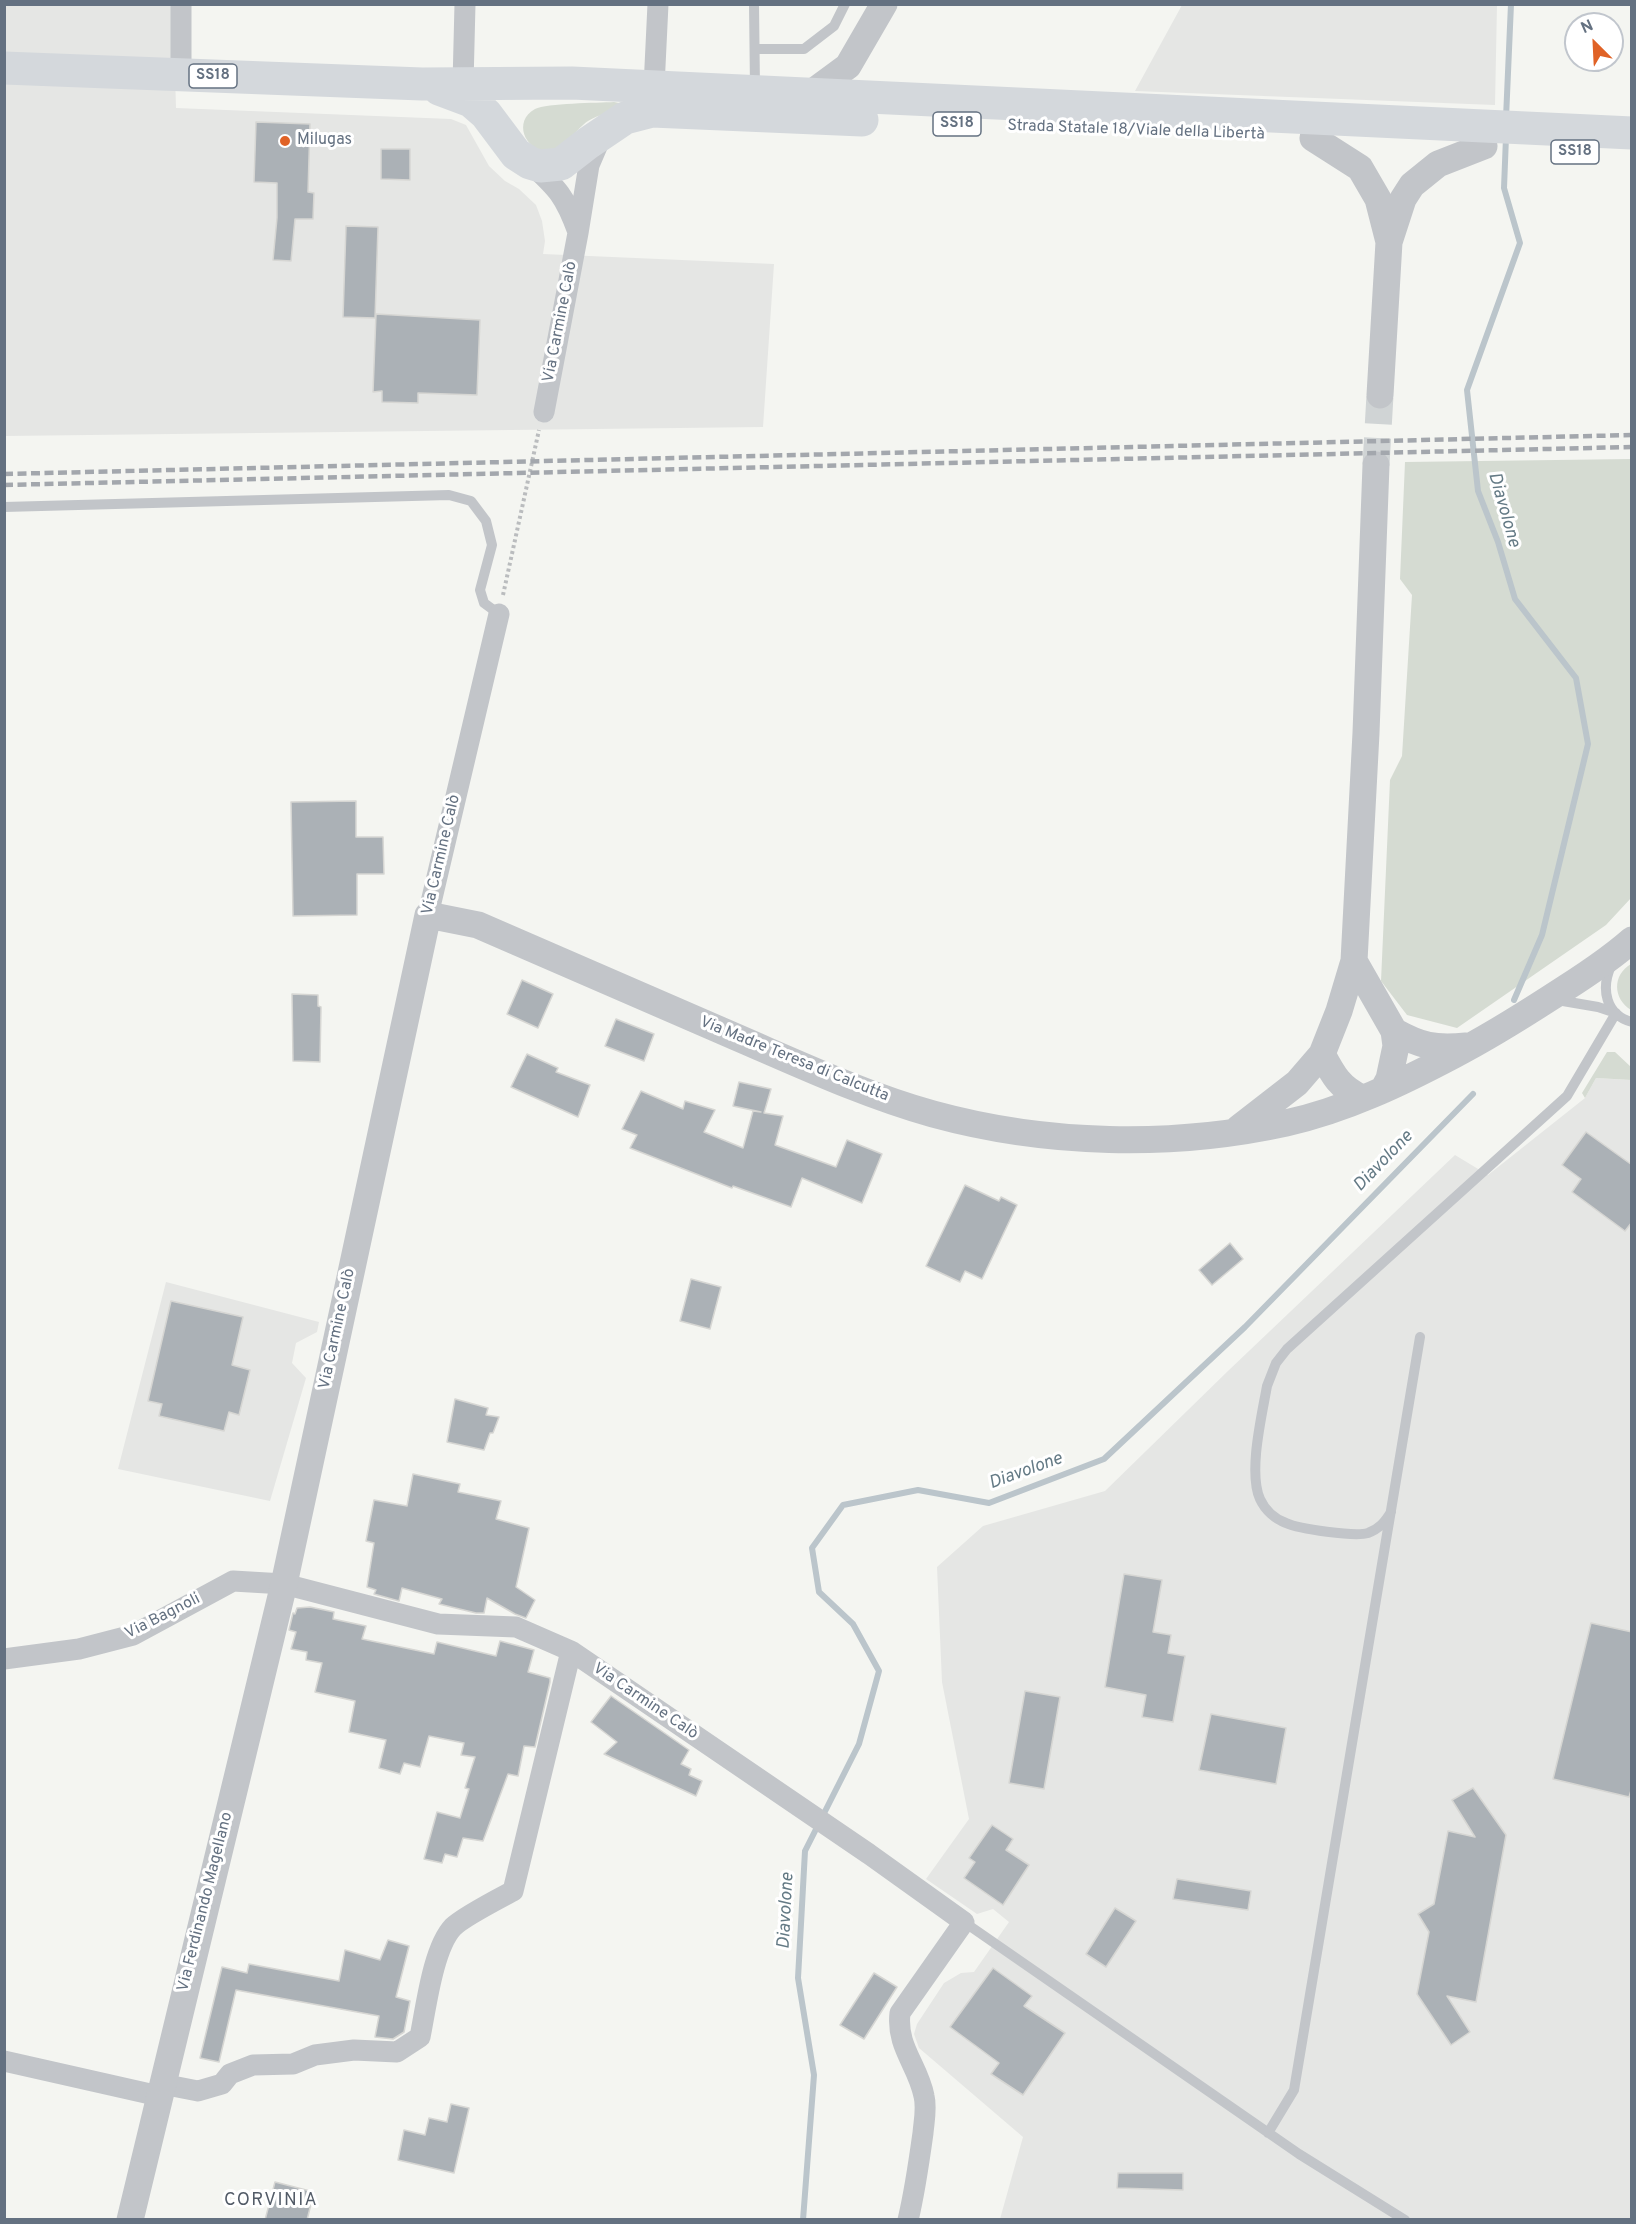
<!DOCTYPE html>
<meta charset="utf-8">
<style>
body{margin:0}
#map{position:relative;width:1636px;height:2224px;overflow:hidden;background:#f4f5f1;font-family:Overpass,sans-serif}
canvas{display:block}
.frame{position:absolute;inset:0;border:6px solid #647181;pointer-events:none}
.north{position:absolute;left:1564px;top:12px;width:60px;height:60px;box-sizing:border-box;background:#fff;border:2px solid #c1c6cd;border-radius:50%;rotate:336deg;font-size:16px;font-weight:700;line-height:24px;text-align:center;color:#647181}
.north::after{content:'';display:block;margin:auto;width:21px;height:27px;background:#e06226;clip-path:polygon(50% 0,100% 100%,50% 72%,0 100%)}
</style>
<div id="map">
<canvas width="1636" height="2224"></canvas>
<div class="frame"></div>
<div class="north">N</div>
</div>
<script>
const c = document.querySelector('canvas').getContext('2d');
c.lineJoin = 'round';
function paint(path, color) { c.fillStyle = color; c.fill(path, 'evenodd'); }
function stroke(path, color, width, dash) { c.strokeStyle = color; c.lineWidth = width; c.lineCap = dash ? 'butt' : 'round'; c.setLineDash(dash || []); c.stroke(path); }
function drawText(font, color, halo, rows, align = 'center') {
  c.font = font + ' Overpass,sans-serif'; c.lineWidth = 6; c.setLineDash([]); c.textBaseline = 'middle'; c.strokeStyle = halo; c.fillStyle = color; for (const [text, x, y, turn = 0] of rows) {
    c.save(); c.translate(x, y); c.rotate((+turn || 0) * Math.PI / 180); c.textAlign = isNaN(turn) ? turn : align; if (halo) c.strokeText(text, 0, 0); c.fillText(text, 0, 0); c.restore();
  }
}
const built = new Path2D(`
 M4,5H173L176,108L451,119L466,125L489,166L505,181L519,189L536,205L542,221L545,241L543,254L774,264L763,427L5,436Z
 M1182,5H1497L1495,105L1135,91Z
 M1596,1078L1631,1080V2219H1000L1023,2137L919,2048L914,2034L917,2024L944,1983L961,1973L974,1972L1009,1922L993,1909L977,1914L926,1879L969,1819L942,1682L937,1567L983,1526L1105,1491L1229,1370L1455,1155L1488,1175L1585,1098Z
 M166,1282L319,1322L317,1332L296,1343L292,1363L306,1378L270,1501L118,1469Z`);
const green = new Path2D(`
 M614,102L619,103C611,114 599,114 588,121C576,129 566,147 551,150C527,155 511,122 535,109C547,103 597,103 614,102Z
 M1631,459V898L1606,925L1457,1028L1407,1015L1381,981L1390,780L1402,756L1412,595L1400,579L1405,462Z
 M1631,964V1010C1613,999 1612,975 1631,964Z
 M1607,1052H1615L1631,1067V1080L1596,1078L1585,1098L1582,1093Z`);
const stream = new Path2D(`
 M1506,118L1511,4
 M1506,137L1504,188L1520,243L1467,390L1478,491L1498,542L1515,599L1576,678L1588,744L1542,935L1514,1000
 M803,2220L814,2075L798,1978L805,1851L859,1744L879,1671L853,1624L819,1592L812,1548L843,1505L918,1490L989,1503L1104,1459L1245,1327L1473,1094`);
const building = new Path2D(`
 M256,122L310,124L308,192L314,193L313,219H295L291,261L273,260L277,218V183L254,182Z
 M381,149H410V180L381,179Z
 M346,226L378,227L375,318L343,317Z
 M376,314L480,320L477,395L418,393V403L382,402V391L373,392Z
 M356,801V837H383L384,874H357V915L293,916L291,802Z
 M522,980L553,994L538,1028L507,1014Z
 M292,994L318,995V1006L321,1007L320,1062L293,1061Z
 M616,1019L654,1034L644,1061L605,1046Z
 M527,1054L558,1068L556,1072L590,1085L578,1117L511,1087Z
 M739,1082L771,1089L764,1113L783,1116L775,1145L836,1167L847,1140L882,1154L862,1203L802,1178L791,1207L733,1186L732,1188L630,1148L637,1135L622,1129L641,1091L683,1109L685,1101L715,1110L704,1132L743,1148L753,1111L761,1112L733,1106Z
 M1586,1132L1632,1165V1222L1625,1231L1572,1192L1581,1179L1562,1165Z
 M965,1185L999,1201L1001,1197L1017,1205L982,1279L965,1271L960,1282L926,1266Z
 M1230,1243L1243,1259L1212,1285L1199,1270Z
 M691,1279L721,1287L710,1329L680,1321Z
 M171,1301L243,1317L232,1365L250,1370L239,1415L229,1412L224,1431L159,1416L162,1404L148,1401Z
 M455,1399L488,1408L486,1415L499,1417L493,1433H490L484,1450L447,1442Z
 M413,1474L460,1484L458,1492L501,1501L496,1519L529,1528L516,1587L535,1600L526,1618L515,1614L487,1598L484,1613H476L439,1604L442,1599L402,1588L399,1601L374,1594L376,1590L367,1587L374,1543L366,1541L374,1500L407,1506Z
 M1124,1574L1162,1580L1153,1632L1171,1635L1168,1653L1185,1656L1173,1722L1142,1717L1146,1695L1105,1687Z
 M310,1607L334,1612L333,1619L366,1626L362,1639L434,1654L437,1642L496,1656L500,1641L534,1650L528,1672L550,1678V1682L535,1747L524,1746L518,1776L508,1774L483,1841L463,1838L457,1857L445,1854L442,1863L424,1859L437,1812L460,1818L469,1789L465,1788L475,1757L461,1755L464,1743L429,1736L420,1767L404,1763L400,1774L379,1768L386,1740L349,1732L355,1701L315,1692L322,1663L306,1660L307,1652L291,1649L296,1632L289,1630L293,1613L295,1614L297,1608Z
 M1591,1623L1632,1632V1787L1629,1797L1553,1779Z
 M1025,1691L1060,1697L1044,1789L1009,1783Z
 M611,1696L689,1750L681,1764L691,1769L689,1775L702,1781L696,1796L604,1754L617,1742L591,1722Z
 M1211,1714L1286,1728L1276,1784L1199,1770Z
 M1473,1788L1506,1835L1476,2002L1447,1996L1470,2032L1451,2045L1417,1994L1429,1932L1418,1914L1434,1904L1448,1831L1475,1837L1452,1800Z
 M992,1825L1013,1839L1006,1850L1029,1865L1003,1905L964,1878L975,1862L969,1858Z
 M1177,1879L1251,1891L1248,1910L1173,1899Z
 M1115,1908L1136,1921L1106,1967L1086,1954Z
 M388,1940L409,1946L396,1997L410,2001L404,2032L393,2039L375,2037L379,2016L236,1990L219,2062L200,2058L222,1967L247,1973L249,1964L339,1981L345,1950L380,1960Z
 M993,1968L1032,1996L1024,2006L1065,2033L1023,2095L991,2074L999,2063L950,2027Z
 M874,1973L897,1987L864,2039L840,2025Z
 M451,2104L469,2108L454,2173L398,2160L404,2130L425,2135L429,2118L447,2122Z
 M1118,2173H1183V2190L1117,2188Z
 M275,2182L314,2192L307,2220H265Z`);
const tertiaryTunnel = new Path2D(`
 M1376,465L1380,395`);
const path = new Path2D(`
 M503,595L539,430`);
const service = new Path2D(`
 M754,4L755,88
 M755,49H804L834,26L845,4
 M4,507L449,495L471,501L486,521L492,545L480,590L484,603L499,614
 M1611,966C1601,988 1605,1015 1632,1022
 M1391,1512C1385,1522 1379,1529 1368,1533C1355,1537 1299,1529 1286,1523C1275,1519 1265,1510 1260,1499C1248,1472 1262,1415 1267,1386L1276,1363L1287,1349L1567,1096L1616,1013L1598,1007L1557,1000
 M964,1922L1299,2154L1405,2220
 M1268,2133L1294,2090L1420,1337`);
const minor = new Path2D(`
 M181,75V4
 M463,84L465,4
 M654,87L658,4
 M530,163C558,189 565,196 578,232
 M544,412L578,233L589,165L601,137
 M428,915L499,614
 M4,1659L79,1649L133,1635L233,1581L284,1584L438,1624L516,1627L571,1651L869,1854L964,1922L900,2013C896,2047 918,2065 924,2096C927,2108 924,2121 923,2133C919,2162 915,2191 908,2220
 M4,2061L159,2096
 M162,2084L198,2091L222,2084L230,2074L253,2065L293,2064L315,2055L354,2050L397,2052L420,2037C426,2008 433,1948 453,1927C463,1917 498,1899 513,1891L571,1651`);
const tertiary = new Path2D(`
 M810,94L848,66L884,4
 M1313,138L1360,168L1378,199L1389,242
 M1380,395L1389,242L1403,199L1412,185L1438,164L1484,146
 M1354,961L1394,1031L1396,1046L1389,1079L1383,1090
 M1394,1031C1421,1046 1434,1049 1466,1046
 M1322,1054C1333,1075 1340,1088 1362,1098
 M1239,1128L1297,1083L1322,1054L1339,1011L1354,961L1366,733L1376,465
 M130,2220L284,1584L428,915L478,925C564,962 650,999 736,1037C801,1065 865,1095 933,1114C1046,1145 1172,1148 1286,1123C1345,1110 1401,1083 1454,1055C1487,1038 1519,1018 1550,998C1579,980 1607,962 1632,940`);
const primary = new Path2D(`
 M4,68L422,84L572,83L1632,133
 M439,89L471,101L486,114L516,154L530,163L540,166L561,164L588,143L625,118L652,111L862,120`);
const rail = new Path2D(`
 M4,474L1632,435
 M4,485L1632,447`);
const markers = [
 [285,141,6,"#e06226"]
];
const shields = [
 [213,76,48],
 [957,124,48],
 [1575,152,48]
];
const shieldNames = [
 ["SS18",213,76],
 ["SS18",957,124],
 ["SS18",1575,152]
];
const streetNames = [
 ["Strada Statale 18/Viale della Libertà",1136,131,2],
 ["Via Carmine Calò",561,322,-79],
 ["Via Carmine Calò",442,855,-77],
 ["Via Madre Teresa di Calcutta",794,1060,22],
 ["Via Carmine Calò",338,1329,-78],
 ["Via Bagnoli",163,1617,-27],
 ["Via Carmine Calò",645,1702,34],
 ["Via Ferdinando Magellano",206,1902,-76]
];
const poiNames = [
 ["Milugas",297,141]
];
const waterNames = [
 ["Diavolone",1503,510,74],
 ["Diavolone",1384,1162,-46],
 ["Diavolone",1026,1472,-20],
 ["Diavolone",787,1911,-87]
];
const neighbourhoodNames = [
 ["CORVINIA",271,2201]
];
paint(built, '#e5e6e4');
paint(green, '#d5dbd2');
stroke(stream, '#bbc5cb', 6);
paint(building, '#abb1b6');
stroke(building, '#d6d6d3', 1.5);
stroke(tertiaryTunnel, '#d0d4d5', 27, [27, 14]);
stroke(path, '#babcbe', 4, [3, 3]);
stroke(service, '#c2c5c9', 10);
stroke(minor, '#c2c5c9', 21);
stroke(tertiary, '#c2c5c9', 27);
stroke(primary, '#d4d8dc', 33);
stroke(rail, '#a3a7ad', 4.5, [9, 4.5]);
for (const [x, y, r, color] of markers) { const dot = new Path2D(); dot.arc(x, y, r, 0, 2 * Math.PI); c.fillStyle = color; c.fill(dot); stroke(dot, '#fff', 2); }
for (const [x, y, w] of shields) { const box = new Path2D(); box.roundRect(x - w / 2, y - 12, w, 24, 4.5); c.fillStyle = '#fff'; c.fill(box); stroke(box, '#647181', 1.5); }
drawText('bold 15px', '#647181', null, shieldNames);
drawText('16px', '#647181', '#fff', streetNames);
drawText('16px', '#647181', '#fff', poiNames, 'left');
drawText('italic 18px', '#647a85', '#fff', waterNames);
c.letterSpacing = '1.5px';
drawText('18px', '#525b67', '#fff', neighbourhoodNames);
c.letterSpacing = '0px';
</script>
